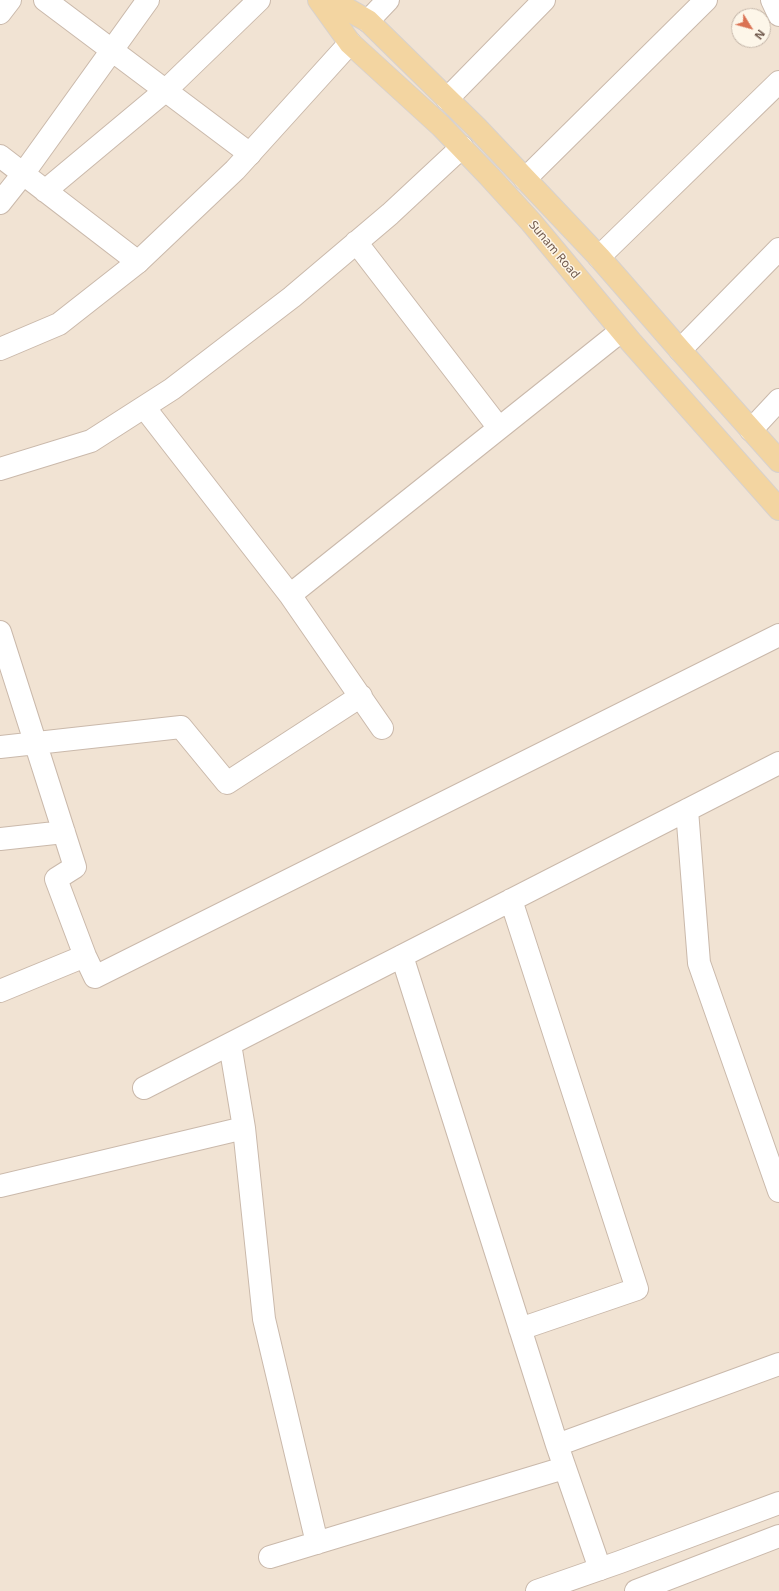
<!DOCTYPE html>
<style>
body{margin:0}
#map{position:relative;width:779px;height:1591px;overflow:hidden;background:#faf1e4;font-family:"Noto Sans",sans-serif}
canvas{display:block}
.north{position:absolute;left:731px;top:8px;width:40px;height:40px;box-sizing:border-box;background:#fdf6e9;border:1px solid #c5b7aa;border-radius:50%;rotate:127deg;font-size:11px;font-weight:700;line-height:16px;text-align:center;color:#70594c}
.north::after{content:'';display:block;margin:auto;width:14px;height:18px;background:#da7253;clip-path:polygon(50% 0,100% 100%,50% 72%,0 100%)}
</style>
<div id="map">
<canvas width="779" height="1591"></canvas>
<div class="north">N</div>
</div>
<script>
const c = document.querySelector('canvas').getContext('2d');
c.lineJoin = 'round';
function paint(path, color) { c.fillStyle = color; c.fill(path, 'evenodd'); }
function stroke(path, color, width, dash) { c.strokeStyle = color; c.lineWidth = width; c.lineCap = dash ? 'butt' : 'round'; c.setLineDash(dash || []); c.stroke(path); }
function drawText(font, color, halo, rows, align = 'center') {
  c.font = font + ' "Noto Sans",sans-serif'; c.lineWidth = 3; c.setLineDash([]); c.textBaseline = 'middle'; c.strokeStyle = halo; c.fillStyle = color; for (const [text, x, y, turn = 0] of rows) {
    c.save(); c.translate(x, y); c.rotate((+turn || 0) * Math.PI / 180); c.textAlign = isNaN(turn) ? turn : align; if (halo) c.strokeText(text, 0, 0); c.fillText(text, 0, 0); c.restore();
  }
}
const residential = new Path2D(`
 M0,0H779V1591H0ZM739,16H763V40H739Z`);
const minor = new Path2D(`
 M45,0L250,154
 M772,0L779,15
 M0,13L10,0
 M368,21L388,0
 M447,99L544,0
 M0,156L138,262
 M525,179L706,0
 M45,191L166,90L259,0
 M0,203L23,174L148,0
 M356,242L499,428
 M599,257L779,82
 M680,350L779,249
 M144,407L290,595L382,728
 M751,430L779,400
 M0,469L91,441L172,389L292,297L390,214L462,147
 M290,595L621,331
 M0,632L75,867L56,879L85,956L95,977L779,635
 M0,747L181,727L227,783L361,696
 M687,810L699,963L779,1191
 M0,839L64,832
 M511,900L637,1289L520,1329
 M402,956L557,1445L600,1569
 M0,991L85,956
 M230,1044L244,1128L264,1319L317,1543
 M144,1088L779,763
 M0,1186L244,1128
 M557,1445L779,1364
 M270,1557L564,1468`);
const tertiary = new Path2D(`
 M0,349L59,324L138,262L235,170L350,43
 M537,1591L620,1562L779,1503
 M636,1591L779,1536`);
const primary = new Path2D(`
 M319,0L350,43L441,126L489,176L531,222L631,342L779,509
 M331,0L368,21L476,127L599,257L680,350L779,461`);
const streetNames = [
 ["Sunam Road",554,250,50]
];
paint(residential, '#f1e3d3');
stroke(minor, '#cab9ab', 24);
stroke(tertiary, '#cab9ab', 24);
stroke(primary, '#d7d1cd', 24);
stroke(minor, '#fff', 22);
stroke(tertiary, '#fff', 22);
stroke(primary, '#f3d5a1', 22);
drawText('12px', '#70594c', '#fdf6e9', streetNames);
</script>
